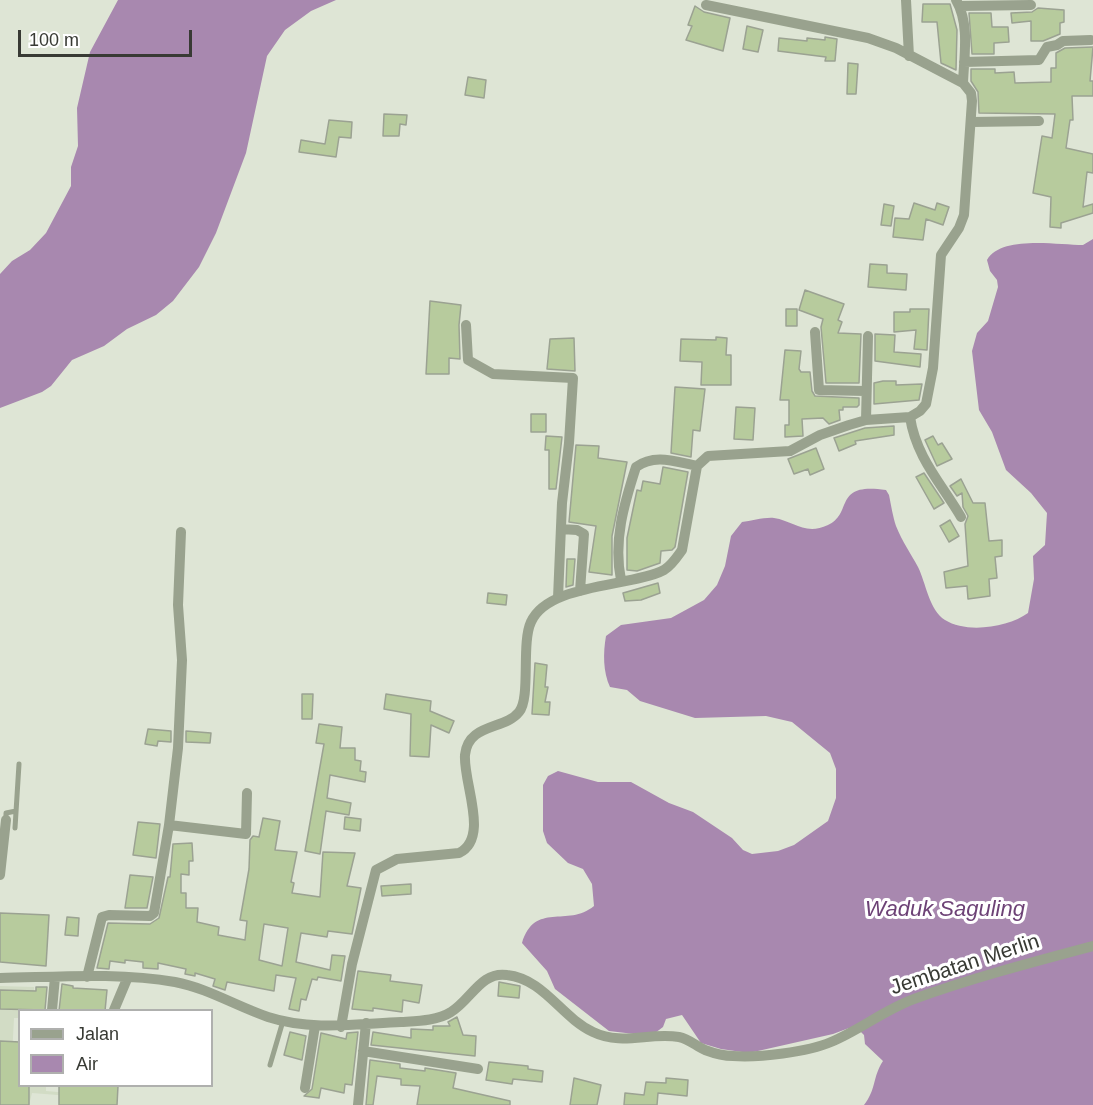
<!DOCTYPE html>
<style>
body{margin:0}
#map{position:relative;width:1093px;height:1105px;overflow:hidden;background:#dee5d5;font-family:Arial,sans-serif}
canvas{display:block}
.legend{position:absolute;left:18px;top:1009px;width:195px;height:78px;box-sizing:border-box;background:#fff;border:2px solid #afb0ae;margin:0;padding:8px 10px;list-style:none;font-size:18px;color:#383a34}
.legend li{display:flex;align-items:center;gap:12px;height:30px}
.legend b{width:30px;border:2px solid #afb0ae}
.scale{position:absolute;left:18px;top:30px;width:174px;height:27px;box-sizing:border-box;border:3px solid #383a34;border-top:0;padding-left:8px;font-size:18px;line-height:21px;white-space:nowrap;color:#383a34;-webkit-text-stroke:4px #fff;paint-order:stroke}
</style>
<div id="map">
<canvas width="1093" height="1105"></canvas>
<ul class="legend">
<li><b style="height:8px;background:#99a28e"></b>Jalan</li>
<li><b style="height:16px;background:#a888af"></b>Air</li>
</ul>
<div class="scale">100 m</div>
</div>
<script>
const c = document.querySelector('canvas').getContext('2d');
c.lineJoin = 'round';
function paint(path, color) { c.fillStyle = color; c.fill(path, 'evenodd'); }
function stroke(path, color, width, dash) { c.strokeStyle = color; c.lineWidth = width; c.lineCap = dash ? 'butt' : 'round'; c.setLineDash(dash || []); c.stroke(path); }
function drawText(font, color, halo, rows, align = 'center') {
  c.font = font + ' Arial,sans-serif'; c.lineWidth = 6; c.setLineDash([]); c.textBaseline = 'middle'; c.strokeStyle = halo; c.fillStyle = color; for (const [text, x, y, turn = 0] of rows) {
    c.save(); c.translate(x, y); c.rotate((+turn || 0) * Math.PI / 180); c.textAlign = isNaN(turn) ? turn : align; if (halo) c.strokeText(text, 0, 0); c.fillText(text, 0, 0); c.restore();
  }
}
const built = new Path2D(`
 M0,986L34,987V1010H20L19,1018H14L11,1076L20,1086H46V1091L94,1095L97,1086L96,1098L32,1093L29,1105V1086H0Z`);
const water = new Path2D(`
 M118,0H336L311,11L285,30L267,56L246,153L216,233L199,267L173,301L156,315L127,329L104,346L72,360L51,386L42,392L0,408V274L12,261L30,250L46,233L71,186V167L78,146L77,108L90,52Z
 M1093,239V1105H864C877,1088 872,1078 883,1061L865,1044L864,1035L859,1030L849,1028L833,1034L749,1053L721,1049L701,1043L682,1015L666,1019L663,1027L651,1036L609,1031L555,989L547,971L522,943C535,901 567,928 594,906L592,884L583,869L568,863L547,843L543,831V785L548,776L558,771L598,782H631L669,803L693,812L732,838L743,850L752,854L778,851L794,845L828,821L836,798V769L830,753L792,722L766,716L695,718L640,701L627,690L610,687C603,672 603,653 606,636L621,625L671,618L704,600L717,585L725,566L731,536L742,522C751,521 765,517 774,518C794,521 805,536 828,525C854,513 832,482 886,490L889,495C891,505 893,517 896,526C902,541 911,554 918,567C926,583 929,610 945,620C967,634 1009,627 1028,613L1034,579L1033,556L1045,545L1047,513L1031,493L1006,470L992,432L979,410L972,351L977,333L988,321L998,287L997,280L990,271L987,260C1001,235 1057,245 1083,245Z`);
const building = new Path2D(`
 M923,4H950L957,30L956,70L941,63L937,22H922Z
 M695,6L704,12L730,18L723,51L686,40L692,26L688,25Z
 M1038,8L1064,10V22L1060,23V34L1043,41H1031V21L1012,23L1011,13L1032,12Z
 M969,13H991L992,27H1008L1009,42L994,43V54H972Z
 M747,26L763,30L758,52L743,49Z
 M825,37L837,39L835,61H825L826,57L778,51L779,38L807,41V38L825,40Z
 M1093,47L1090,81H1093V96H1072L1073,120H1070L1066,148L1093,154V173L1087,172L1083,207L1093,204V213L1061,223V228L1050,227L1051,197L1033,193L1042,136L1052,138L1055,114L979,113L978,92L971,81V69H995V73L1014,72L1015,83L1051,82V68H1056V53L1065,48Z
 M848,63L858,64L856,94H847Z
 M468,77L486,80L484,98L465,95Z
 M384,114L407,115L406,125L400,124L399,136H383Z
 M329,120L352,122L351,138L339,137L336,157L299,152L301,140L325,144Z
 M914,203L935,210L937,203L949,207L943,225L926,219L923,240L893,237L895,218L909,219Z
 M884,204L894,206L891,226L881,225Z
 M870,264L887,265V273L907,274L906,290L868,287Z
 M805,290L844,304L838,320L842,322L838,333L861,334L859,383H826L821,327L823,319L799,310Z
 M430,301L461,305L459,325L460,359L449,358V374H426Z
 M786,309H797V326H786Z
 M910,309H929L927,350L914,349L916,330L894,332V312H910Z
 M875,334L895,335L894,352L921,354L920,367L875,361Z
 M716,337L727,338L726,355H731V385H701L702,362L680,361L681,339L716,340Z
 M574,338L575,371L547,369L550,339Z
 M785,350L801,351L799,369L801,372H810L812,391L815,396L859,398V405L857,407H843V410H839L840,420L829,424L823,418L802,419L803,436L785,437V425H789V400H780Z
 M883,381H896V385L922,384L919,400L874,404V383Z
 M675,387L705,389L700,431L693,430L691,457L671,453Z
 M736,407L755,408L753,440L734,439Z
 M531,414H546V432H531Z
 M894,426V435L855,441L856,444L839,451L836,443L834,438L865,428Z
 M546,436L562,437L556,489H549V450H545Z
 M933,436L938,445L942,443L952,459L937,466L925,440Z
 M576,445L599,446L598,458L627,462L612,536V575L589,572L596,526L569,522Z
 M816,448L824,469L810,475L808,469L794,474L788,459Z
 M663,467L688,472L675,547L672,550L661,551L660,563L637,571L627,570V538L637,490L641,491L643,481L660,484Z
 M924,473L944,503L934,509L916,477Z
 M961,479L973,503H985L989,541L1002,540V556L995,557L997,578L989,579L990,596L968,599L967,586L946,588L944,572L968,566L965,524L968,516L963,507L962,493L957,496L950,486Z
 M950,520L959,536L949,542L940,526Z
 M567,559H575L573,585L566,587Z
 M658,583L660,593L641,600L625,601L623,593Z
 M488,593L507,595L506,605L487,603Z
 M535,663L547,665L545,687H548L545,702H550L549,715L532,714Z
 M302,694H313L312,719H302Z
 M386,694L431,701L430,711L454,721L449,733L431,725L429,757L410,756L411,714L384,709Z
 M319,724L342,727L340,748H355V760L361,761L360,771L366,772L365,782L330,775L327,798L351,803L349,815L326,811L320,854L305,851L324,744L316,743Z
 M148,729L171,731V742L158,741L157,746L145,744Z
 M186,731L211,733L210,743L186,742Z
 M345,817L361,819L360,831L344,829Z
 M263,818L280,821L275,850L297,852L291,882L294,883L292,893L320,897L323,852L355,853L347,886L361,888L352,934L328,931L327,937L301,933L296,962L330,970L332,955L345,956L341,981L318,977L317,980L312,979L306,1000L301,999L299,1011L289,1009L296,978L276,975L274,991L227,982L225,990L213,986L215,979L195,973V976L185,974L186,969L158,963V969L143,968V962L125,960V963L110,961L109,969L97,968L108,923L150,924L159,918L168,877H170L173,844L192,843L193,861H189V875L181,874V893H186V908H198L197,922L219,927L218,935L245,940L247,921L240,920L249,869L250,840L253,836L259,837ZM264,924L288,928L282,966L259,960Z
 M138,822L160,824L156,858L133,855Z
 M130,875L153,877L147,908H125Z
 M411,884V894L382,896L381,886Z
 M0,913L49,915L46,966L0,962Z
 M67,917L79,918L78,936L65,935Z
 M358,971L391,975L390,981L422,985L419,1003L403,1000L402,1012L373,1008V1011L352,1009Z
 M499,982L520,986L519,998L498,996Z
 M62,984L73,986V988L107,990L105,1011H59Z
 M36,987H47L45,1010L0,1009V990L36,991Z
 M457,1017L463,1035L476,1036L475,1056L371,1045L373,1032L411,1038V1029L433,1030V1026H450L448,1022Z
 M290,1032L306,1036L302,1060L284,1055Z
 M358,1032L352,1085L345,1084L344,1093L321,1088L319,1098L304,1096L312,1089L321,1033L346,1039L347,1033Z
 M0,1041L20,1042V1086H29V1105H0Z
 M370,1060L400,1064V1068L425,1071V1068L456,1073L453,1088L510,1101V1105H417L420,1086L401,1085V1079L377,1076L373,1105H366Z
 M489,1062L528,1066V1069L543,1071L542,1082L513,1079L512,1084L486,1080Z
 M574,1078L601,1085L597,1105H570Z
 M666,1078L688,1080L687,1096L658,1093L657,1105H624L625,1093L644,1095L646,1082L666,1083Z
 M59,1086H118L117,1105H59Z`);
const lane = new Path2D(`
 M6,820V813L16,811
 M15,828L19,764
 M270,1065L283,1021`);
const street = new Path2D(`
 M906,0L909,56
 M956,0C970,24 964,56 963,83
 M960,6L1031,5
 M964,62L1039,60L1047,47L1057,45L1063,41L1091,40
 M972,122L1039,121
 M466,325L468,360L493,374L573,378L569,443L562,503L558,598
 M815,332L819,390L865,391
 M910,417C916,457 941,483 961,517
 M866,420L868,336
 M561,529L577,530L584,534L580,591
 M621,580C613,541 624,504 636,467C655,453 676,462 697,466
 M169,825L178,748L182,660L178,605L181,532
 M0,875L6,820
 M87,977L102,917L109,915L150,916L154,913L169,825L246,834L247,793
 M0,978C57,977 118,972 175,982C207,988 236,1006 268,1017C311,1031 356,1024 401,1022C417,1021 437,1021 451,1012C471,1000 481,971 507,975C544,979 561,1017 593,1032C622,1046 649,1032 679,1037C689,1039 696,1046 705,1050C713,1053 725,1056 733,1056C758,1058 808,1052 831,1042C860,1030 884,1010 914,999C972,978 1033,962 1093,946
 M52,1010L55,977
 M114,1010L127,979
 M341,1027L352,964L376,870L397,859L459,853C490,838 463,783 465,755C468,723 505,730 519,712C531,698 521,643 531,622C548,583 632,587 664,570C672,565 677,557 682,550L697,466L708,456L790,451L820,435L849,425L866,420L910,417L920,411L926,404L933,368L941,255L959,228L964,215L972,101L971,93L963,83L896,48L868,38L706,5
 M363,1051L478,1069
 M305,1088L315,1026
 M358,1105L366,1023`);
const streetNames = [
 ["Jembatan Merlin",965,965,-18]
];
const waterNames = [
 ["Waduk Saguling",945,910]
];
paint(built, '#d2dcc5');
paint(water, '#a888af');
paint(building, '#b7cb9d');
stroke(building, '#9ba292', 1.5);
stroke(lane, '#99a28e', 5);
stroke(street, '#99a28e', 10);
drawText('21px', '#383a34', '#fff', streetNames);
drawText('italic 22px', '#6d4276', '#fff', waterNames);
</script>
